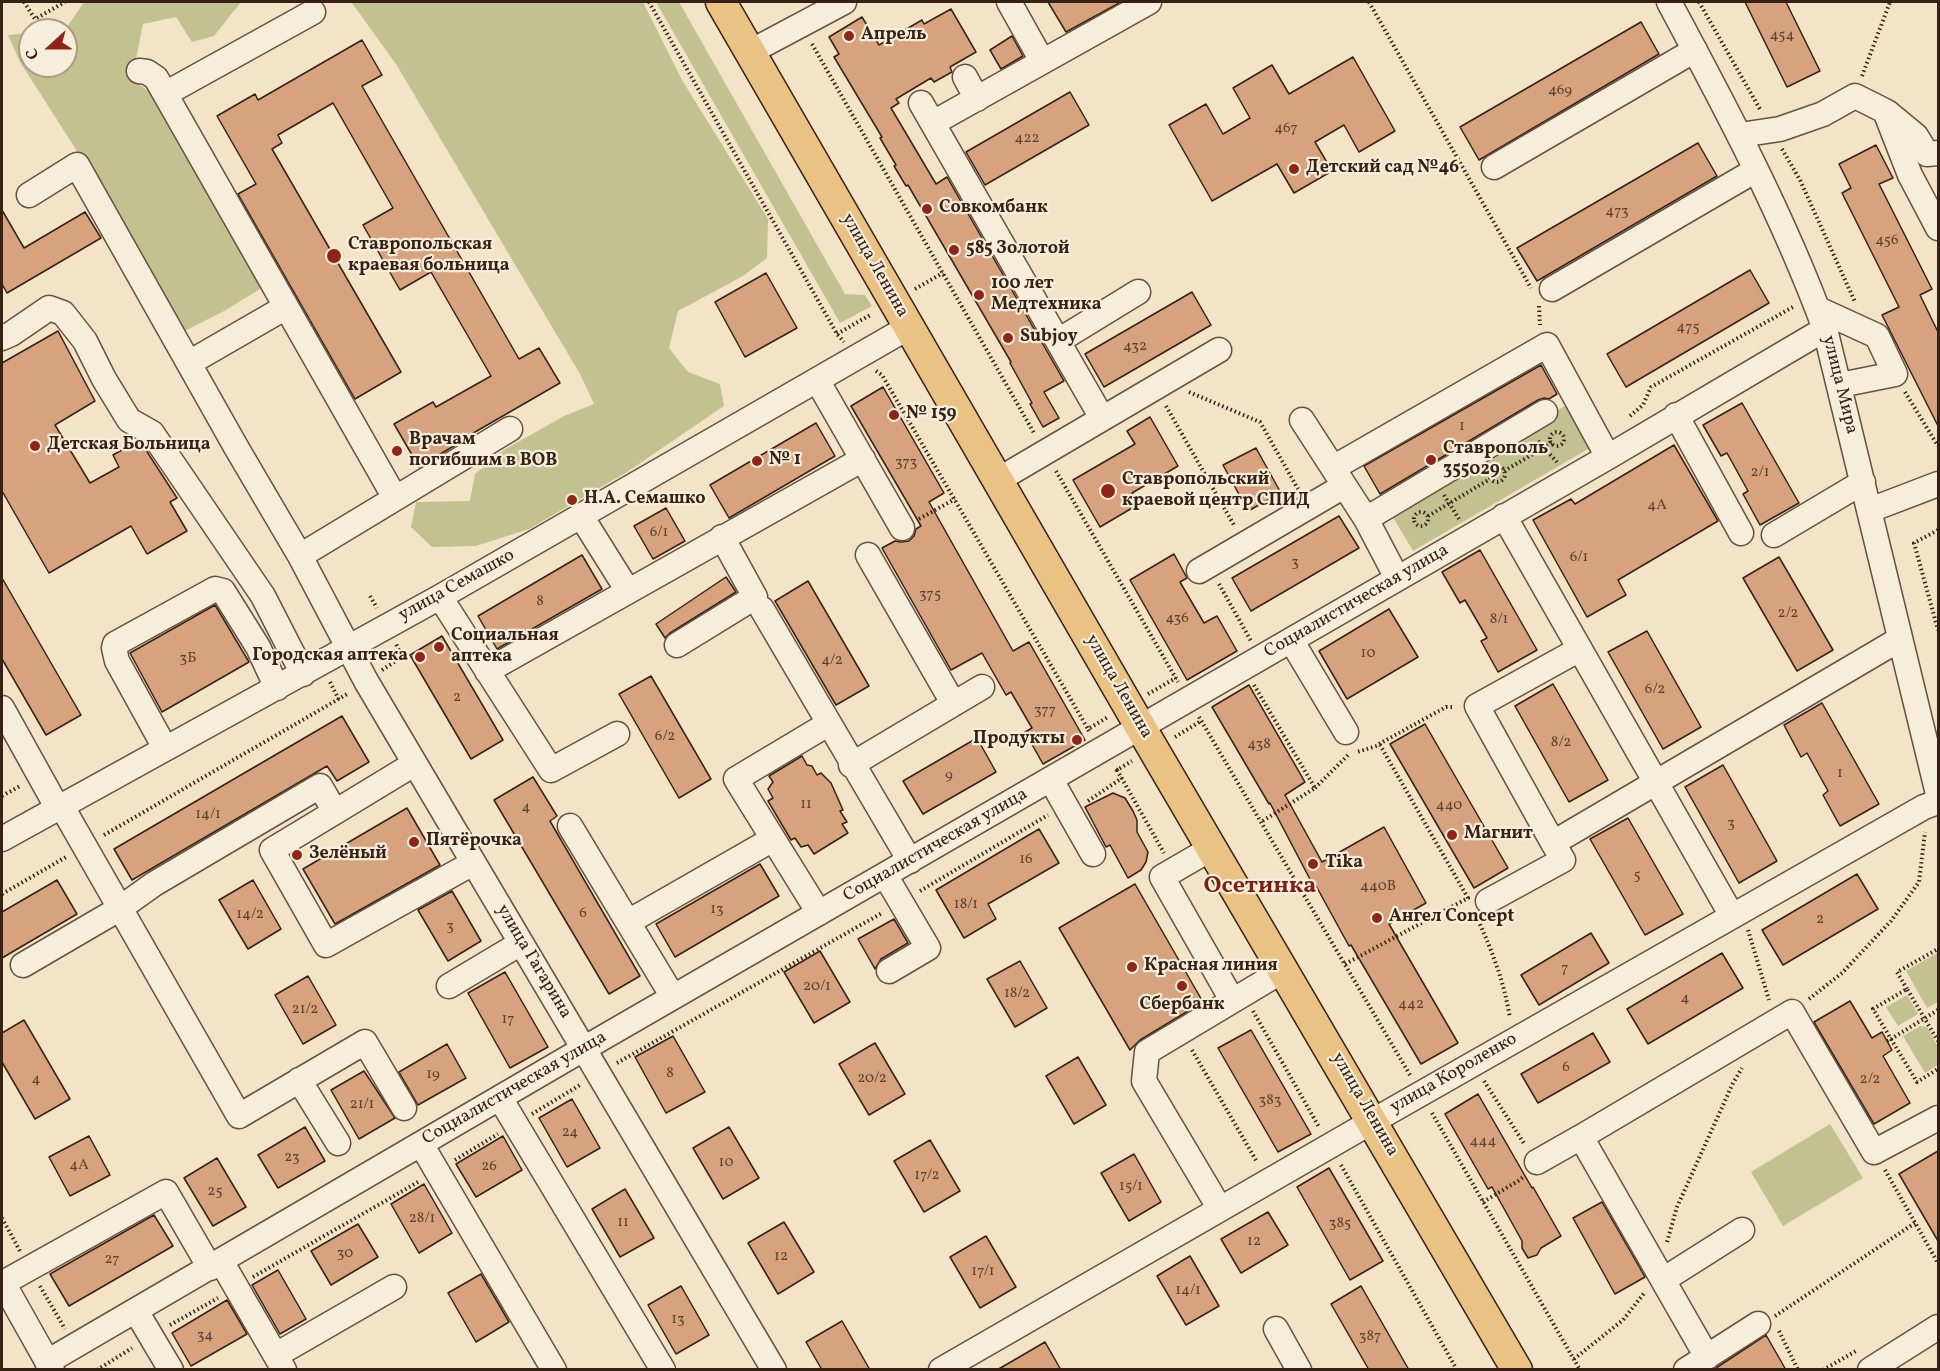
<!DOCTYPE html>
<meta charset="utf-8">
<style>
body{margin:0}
#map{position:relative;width:1940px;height:1371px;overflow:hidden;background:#f3e4c7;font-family:Vollkorn,serif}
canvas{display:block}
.frame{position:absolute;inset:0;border:3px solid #362114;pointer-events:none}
.north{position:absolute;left:18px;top:18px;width:60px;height:60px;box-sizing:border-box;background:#f7eddb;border:2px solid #aa9b8b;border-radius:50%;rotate:249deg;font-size:16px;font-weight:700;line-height:24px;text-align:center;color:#362114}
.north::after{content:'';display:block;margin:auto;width:21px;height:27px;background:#8f2418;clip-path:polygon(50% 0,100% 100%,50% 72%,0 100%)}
</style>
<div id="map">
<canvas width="1940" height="1371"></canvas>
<div class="frame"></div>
<div class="north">С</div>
</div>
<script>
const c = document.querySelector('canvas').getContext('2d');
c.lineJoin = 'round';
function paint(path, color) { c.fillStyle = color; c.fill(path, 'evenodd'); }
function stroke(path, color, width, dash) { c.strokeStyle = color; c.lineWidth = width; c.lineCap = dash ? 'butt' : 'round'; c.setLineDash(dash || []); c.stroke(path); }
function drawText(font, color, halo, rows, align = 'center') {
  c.font = font + ' Vollkorn,serif'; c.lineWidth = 4.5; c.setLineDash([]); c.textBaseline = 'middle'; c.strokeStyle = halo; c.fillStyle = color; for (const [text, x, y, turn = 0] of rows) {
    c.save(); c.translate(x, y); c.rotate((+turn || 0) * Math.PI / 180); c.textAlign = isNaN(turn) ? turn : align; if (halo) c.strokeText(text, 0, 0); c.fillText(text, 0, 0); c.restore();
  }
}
const green = new Path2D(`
 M84,2H241L214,36L192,42L176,17L143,24L132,79L151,93L261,283L260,289L224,311L179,334L75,148L20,62L8,35L30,33V66H66V30H65Z
 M354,2H643L682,80L768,219L767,258L743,276L678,311L669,348L688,372L720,384L724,406L627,472L529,529L476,546L432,547L411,527L416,502L470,501L475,474L504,450L564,416L594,404L580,374L396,64L352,3Z
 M656,2H679L845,294L865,295L872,306L840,323Z
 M1570,403L1595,445L1413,551L1388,509Z
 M1937,953L1938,1002L1927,1008L1906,971Z
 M1907,995L1918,1014L1898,1026L1886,1007Z
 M1920,1026L1927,1027L1938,1047V1065L1925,1073L1903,1036Z
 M1830,1124L1863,1178L1783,1226L1751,1172Z`);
const building = new Path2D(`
 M1048,2H1121L1066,32Z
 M1745,2H1786L1820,71L1787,87Z
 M951,9L976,52L950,67L952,72L934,82L931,78L896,99L899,103L891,108L936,184L947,177L1064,381L1044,392L1059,418L1043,427L1030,404L1032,403L1010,363L1011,362L908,185L906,186L894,166L896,165L880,138L882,137L834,57L839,54L829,37L862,17L879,45L922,20L924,24Z
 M1641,22L1659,54L1479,160L1460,127Z
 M1012,36L1023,56L1001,69L990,50Z
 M362,40L382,75L362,86L519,359L539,348L560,383L456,443L457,444L419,467L394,424L433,402L436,407L491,376L431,272L400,290L363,225L393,208L333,103L278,135L282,143L272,149L401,372L355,399L238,194L256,184L217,116L255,94L258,100Z
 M1353,57L1395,131L1359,152L1344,125L1315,142L1332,171L1294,193L1277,164L1212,201L1169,125L1206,104L1223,134L1250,118L1233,88L1272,65L1289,94Z
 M1070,92L1089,125L985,185L966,152Z
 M1698,143L1717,176L1537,281L1517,248Z
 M1876,145L1893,178L1879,184L1932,289L1920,295L1938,332V426L1882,315L1899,307L1842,193L1851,188L1839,164Z
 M2,210L24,248L85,212L101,238L7,293L2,284Z
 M1750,270L1769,303L1626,387L1607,354Z
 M766,273L797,328L745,357L715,302Z
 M1192,292L1211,325L1104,387L1085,354Z
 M58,331L95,401L55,425L90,483L119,467L113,455L138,441L142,444L177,498L170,502L187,531L147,554L131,526L49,573L2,491V363Z
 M1541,365L1557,394L1549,399L1544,398L1538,400L1380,494L1364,466Z
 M883,387L944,493L929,502L1013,651L1029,642L1085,740L1043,764L1025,732L1032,728L1011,692L1006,695L982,653L951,670L882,548L895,541L901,542L909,541L914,536L916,529L921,526L851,406Z
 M1742,403L1799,503L1760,525L1743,494L1748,491L1727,453L1721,456L1703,425Z
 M1150,417L1178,466L1132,493L1139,504L1100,527L1073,480L1135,444L1127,431Z
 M816,423L835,456L729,518L710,485Z
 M1674,445L1718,521L1618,580L1626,595L1587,617L1533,520L1571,499L1575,504Z
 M1256,448L1281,493L1248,511L1223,465Z
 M666,508L685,541L653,559L634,526Z
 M1339,516L1359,548L1251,611L1232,578Z
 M1480,550L1537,650L1498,672L1481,641L1487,638L1465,600L1460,603L1442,572Z
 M1174,554L1187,578L1180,582L1204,623L1217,616L1237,651L1187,680L1130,580Z
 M582,555L602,589L497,649L478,616Z
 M1779,557L1833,650L1797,671L1743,578Z
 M726,577L736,592L670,633L665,638L656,624Z
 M2,578L81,715L46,735L2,659Z
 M808,581L869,686L836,705L775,601Z
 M215,605L249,662L162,712L130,653Z
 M1389,609L1418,657L1347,699L1319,651Z
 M1647,631L1701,727L1663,749L1608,652Z
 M442,636L503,740L471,759L410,655Z
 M651,676L711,779L679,798L619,694Z
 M1553,684L1608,780L1569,802L1515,706Z
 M1249,685L1305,782L1285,795L1322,862L1384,827L1426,903L1389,924L1458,1043L1421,1064L1351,945L1349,946L1315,884L1313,885L1270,803L1269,804L1212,707Z
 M1822,703L1879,804L1840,826L1823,795L1828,791L1807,753L1801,757L1784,725Z
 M342,716L369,762L337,781L327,766L132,880L114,849Z
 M1425,724L1508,868L1474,888L1390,744Z
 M977,738L996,772L923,814L903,781Z
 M802,756L807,765L812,766L817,775L821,773L831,783L843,810L840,811L847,822L842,824L848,833L814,854L808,845L801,847L795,838L791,840L768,801L773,798L768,789L773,782L769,776Z
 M1723,765L1777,861L1739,883L1685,787Z
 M533,777L557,816L550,821L640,976L609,994L494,800Z
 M1113,793L1125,798L1133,811L1137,820V832L1148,852L1146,862L1141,870L1128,878L1110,845L1106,847L1085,807Z
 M407,808L440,865L335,924L303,869Z
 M1628,818L1683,914L1645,935L1590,839Z
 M1039,829L1059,863L988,904L996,919L964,938L936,890Z
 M760,864L779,896L675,957L656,924Z
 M1857,874L1878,909L1783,965L1762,930Z
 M57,880L77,914L2,958V912Z
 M253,880L281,929L248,949L219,900Z
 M1135,884L1203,1002L1140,1040L1130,1050L1059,928Z
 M452,891L481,941L448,961L418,910Z
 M894,919L908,943L881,959L875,969L858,939Z
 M1591,933L1609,963L1539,1005L1521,975Z
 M820,951L850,1002L814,1023L784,972Z
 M1722,953L1743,988L1648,1044L1627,1009Z
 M1020,961L1047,1008L1015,1027L987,979Z
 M505,972L548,1047L510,1068L468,993Z
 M308,976L336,1025L303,1044L275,995Z
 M1850,1001L1872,1038L1882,1032L1892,1050L1883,1056L1910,1103L1874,1124L1814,1022Z
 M24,1020L70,1099L35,1119L2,1062V1033Z
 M1251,1030L1311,1134L1278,1152L1218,1048Z
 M1593,1033L1610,1062L1538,1103L1521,1074Z
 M673,1036L705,1092L666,1113L635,1057Z
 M875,1043L905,1094L869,1115L839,1064Z
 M447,1044L466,1078L418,1105L399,1072Z
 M1078,1057L1106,1105L1074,1124L1046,1076Z
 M364,1071L395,1118L359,1139L331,1090Z
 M1478,1094L1532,1188L1533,1187L1561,1236L1541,1248L1537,1255L1528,1258L1522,1248V1241L1492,1187L1488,1189L1445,1114Z
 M572,1099L600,1148L567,1167L539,1118Z
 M305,1127L325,1161L278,1188L258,1155Z
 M729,1127L759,1178L723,1199L693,1148Z
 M89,1136L110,1175L70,1196L49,1157Z
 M503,1136L522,1170L476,1197L456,1164Z
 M930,1140L960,1191L924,1212L894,1161Z
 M1938,1151V1241L1899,1174Z
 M1134,1154L1161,1202L1129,1221L1101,1173Z
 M217,1158L246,1207L213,1226L184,1178Z
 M1329,1168L1383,1261L1350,1280L1297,1187Z
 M424,1184L452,1233L419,1253L391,1204Z
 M625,1189L654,1238L620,1257L592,1209Z
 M1602,1202L1645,1277L1615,1294L1573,1218Z
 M1268,1212L1288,1245L1241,1273L1221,1239Z
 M154,1215L173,1246L69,1306L50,1274Z
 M784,1222L814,1272L778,1294L748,1243Z
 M358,1224L378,1257L331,1285L311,1251Z
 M986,1236L1016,1287L980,1308L950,1257Z
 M1190,1256L1219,1306L1186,1325L1157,1276Z
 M278,1270L306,1319L280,1334L252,1285Z
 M481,1274L509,1322L476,1342L448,1293Z
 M681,1286L709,1335L676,1354L648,1305Z
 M1361,1286L1409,1370H1369L1331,1304Z
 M227,1300L247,1334L191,1366L172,1333Z
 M842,1321L870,1370H822L806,1342Z
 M1766,1335L1786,1370H1714L1716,1368Z
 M1045,1342L1061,1370H997Z`);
const path = new Path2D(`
 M24,2L35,19L65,2
 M649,2L837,334L844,342
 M1369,2L1531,288
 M1699,2L1761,111
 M812,44L1034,433
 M1862,76L1890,2
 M1782,149L1800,180L1855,302
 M915,289L943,273
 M1539,306L1540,325
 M837,334L872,314
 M876,371L882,375L1088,729
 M1189,392L1260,422L1298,489
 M1905,392L1938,446
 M1166,406L1235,527
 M1630,416L1643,405L1651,387L1793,307
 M1550 439a7 7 0 1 1 14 0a7 7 0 1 1-14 0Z
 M1538,441L1557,462
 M1528,447L1538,452
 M1489 474a8 8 0 1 1 16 0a8 8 0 1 1-16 0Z
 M1056,471L1178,682
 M1504,471L1552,443
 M1444,495L1459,519
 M1414 519a7 7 0 1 1 14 0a7 7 0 1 1-14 0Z
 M1428,516L1490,479
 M919,519L955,499
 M1938,530L1914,543L1938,630
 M1219,584L1251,641
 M370,596L377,608
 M382,670L402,657L396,644
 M330,682L339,700
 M1254,685L1315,788L1261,822
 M1148,694L1176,678
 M1199,717L1410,1075
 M1089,731L1088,729L1108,717
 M1175,737L1201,721
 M1379,744L1446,707H1455
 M1116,769L1117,770L1132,761
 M1117,770L1164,853
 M1315,788L1349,754
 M2,796L20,786
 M1088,801L1122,778
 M104,835L349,693
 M920,891L1048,815
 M2,894L66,857
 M1478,920C1493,953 1504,982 1510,1018
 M1748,930L1769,1000
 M1345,964L1468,898L1380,745L1357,752
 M1907,989L1897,972L1938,949
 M1809,999L1842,973L1891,921L1919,882L1925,832
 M1938,1010L1891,1039L1873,1009L1907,989L1938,1041
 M1253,1011L1319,1127
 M1887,1041L1891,1039L1917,1082L1938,1069
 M1192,1050L1257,1162
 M617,1063L882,913
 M1484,1081L1525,1145
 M1432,1113L1580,1370
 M532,1114L580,1085
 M455,1160L498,1134
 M1341,1165L1457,1370
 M1885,1170L1938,1263
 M1483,1202L1518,1181L1523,1177
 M2,1218L20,1251
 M1667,1242L1677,1207L1733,1083L1742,1068
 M253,1277L418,1182
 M40,1286L65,1329
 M1775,1316L1915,1223
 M170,1325L218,1298
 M1779,1331L1798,1370
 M1574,1359L1623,1320L1645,1292
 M97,1370L132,1348
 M1823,1370L1856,1351`);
const minor = new Path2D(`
 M1009,2L1042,61
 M1669,2C1726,108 1783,215 1825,329L1938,794
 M750,52L844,2
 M139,71L147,72L156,78L395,498
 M965,77L977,99
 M165,94L313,12
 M921,103L1102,418
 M1887,112L1916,136L1927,154L1938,153
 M933,123L1149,2
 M1740,135L1780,129L1823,114L1855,96L1885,111L1910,175L1938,228
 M1494,167L1695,50
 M29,195L77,165L236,447L300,556L366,681L774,1370
 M1552,289L1756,170
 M1818,309L1877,336L1895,374L1840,385
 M2,338L11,334L49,308L63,313L85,341L104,379L129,420L152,433L263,596L303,674
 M1058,341L1138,292
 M189,363L286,307
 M817,380L902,528
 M1676,415L1741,533
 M1302,420L1366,519
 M1333,468L1547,345L1608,457
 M998,480L1219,350
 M1870,510L1938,484
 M581,516L628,591
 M1504,516L1732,916
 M1774,535L1863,482
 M868,555L953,703
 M300,556L510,429
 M1199,571L1344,486
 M1397,578L1366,519L1545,412
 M440,597L551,770L617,734
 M762,609L910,861
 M1291,640L1346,732
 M677,645L755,597L722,537
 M1580,649L1477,706L1553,843L1900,639
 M487,671L863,459
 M2,708L57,807
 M165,748L117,661L114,648L115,644L215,589L223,591L258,647L277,688
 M851,765L982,687
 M1051,780L1093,854
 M61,805L239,1116L365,1042L404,1108
 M335,812L272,850L326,945L473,863
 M570,826L673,997
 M2,839L440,597L909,327
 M1212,848L1162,877L1232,1000
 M885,875L928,948L889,971
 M1488,901L1563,860L1553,843
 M819,913L736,779L828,724
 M628,922L773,839
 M23,965L119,909L154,884L320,786L335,812L414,764
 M449,986L521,943
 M299,1080L338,1143
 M500,1098L663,1370
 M1581,1137L1792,1012L1874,1152L1938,1118
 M421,1144L554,1370
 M1537,1162L1581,1137L1707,1357
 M1220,1209L1144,1081L1147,1052L1284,970
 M221,1261L284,1370
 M1663,1280L1742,1230
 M2,1281L52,1370
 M3,1283L166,1192L210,1268
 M136,1311L171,1370
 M1276,1329L1299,1370
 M276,1355L394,1287
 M47,1362L585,1048L1608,457L1825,329
 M941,1370L1373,1121L1924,807L1938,802
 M1686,1370L1758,1324
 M1870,1370L1938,1327`);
const major = new Path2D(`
 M721,2L1141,728L1517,1370`);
const markers = [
 [849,36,6,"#8f2418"],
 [1294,169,6,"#8f2418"],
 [927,209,6,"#8f2418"],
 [954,250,6,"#8f2418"],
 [334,256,8,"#8f2418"],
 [979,295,6,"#8f2418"],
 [1008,338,6,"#8f2418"],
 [894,415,6,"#8f2418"],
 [35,446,6,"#8f2418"],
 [397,451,6,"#8f2418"],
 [1431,460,6,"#8f2418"],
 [757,461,6,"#8f2418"],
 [1108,491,8,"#8f2418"],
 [572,500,6,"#8f2418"],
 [439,647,6,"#8f2418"],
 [420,657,6,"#8f2418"],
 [1077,740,6,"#8f2418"],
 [1452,835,6,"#8f2418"],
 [414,842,6,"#8f2418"],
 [297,855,6,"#8f2418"],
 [1313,864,6,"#8f2418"],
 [1377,918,6,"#8f2418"],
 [1132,967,6,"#8f2418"],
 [1182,986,6,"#8f2418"]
];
const numberNames = [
 ["454",1782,36],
 ["469",1560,91],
 ["467",1286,129],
 ["422",1027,139],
 ["473",1617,212],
 ["456",1887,241],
 ["475",1688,328],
 ["432",1135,347],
 ["1",1462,427],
 ["373",906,463],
 ["2/1",1760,473],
 ["4А",1657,506],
 ["6/1",659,533],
 ["6/1",1579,558],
 ["3",1295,563],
 ["375",930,595],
 ["8",540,602],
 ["2/2",1788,614],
 ["436",1177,619],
 ["8/1",1499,620],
 ["10",1368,654],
 ["3Б",188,659],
 ["4/2",832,661],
 ["6/2",1655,690],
 ["2",457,698],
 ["377",1045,711],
 ["6/2",665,737],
 ["8/2",1561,743],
 ["438",1259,745],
 ["1",1840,774],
 ["9",949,776],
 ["11",806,805],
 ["440",1449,806],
 ["4",526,808],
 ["14/1",208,815],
 ["3",1731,824],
 ["16",1026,860],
 ["5",1637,876],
 ["440В",1378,887],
 ["18/1",966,905],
 ["13",717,910],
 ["6",583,914],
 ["14/2",250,915],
 ["2",1820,920],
 ["3",450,927],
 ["7",1565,969],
 ["20/1",817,987],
 ["18/2",1017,994],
 ["4",1685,999],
 ["442",1411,1005],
 ["21/2",305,1010],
 ["17",508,1020],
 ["6",1566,1068],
 ["8",670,1074],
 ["19",433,1075],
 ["20/2",872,1079],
 ["4",36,1080],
 ["2/2",1870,1080],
 ["383",1270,1101],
 ["21/1",362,1105],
 ["24",570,1133],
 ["444",1483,1142],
 ["23",292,1158],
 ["10",726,1163],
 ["4А",79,1166],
 ["26",489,1167],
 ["17/2",927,1176],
 ["15/1",1131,1187],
 ["25",215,1192],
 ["28/1",422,1219],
 ["11",623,1223],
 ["385",1340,1224],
 ["12",1254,1242],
 ["30",345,1254],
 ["12",781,1257],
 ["27",112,1260],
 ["17/1",983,1272],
 ["14/1",1188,1291],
 ["13",678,1320],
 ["34",205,1336],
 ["387",1370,1337]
];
const poiNames = [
 ["Апрель",861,36],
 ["Детский сад №46",1306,169],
 ["Совкомбанк",939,209],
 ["Ставропольская",348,246],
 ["краевая больница",348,267],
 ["585 Золотой",966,250],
 ["100 лет",991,285],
 ["Медтехника",991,306],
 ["Subjoy",1020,338],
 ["№ 159",906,415],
 ["Врачам",409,441],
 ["погибшим в ВОВ",409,462],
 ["Детская Больница",47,446],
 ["Ставрополь",1443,450],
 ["355029",1443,471],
 ["№ 1",769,461],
 ["Ставропольский",1122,481],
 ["краевой центр СПИД",1122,502],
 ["Н.А. Семашко",584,500],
 ["Социальная",451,637],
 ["аптека",451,658],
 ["Городская аптека",408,657,"right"],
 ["Продукты",1065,740,"right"],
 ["Магнит",1464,835],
 ["Пятёрочка",426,842],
 ["Зелёный",309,855],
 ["Tika",1325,864],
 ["Ангел Concept",1389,918],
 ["Красная линия",1144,967],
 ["Сбербанк",1182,1006,"center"]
];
const streetNames = [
 ["улица Ленина",874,266,60],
 ["улица Мира",1839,385,76],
 ["улица Семашко",457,586,-29],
 ["Социалистическая улица",1357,602,-30],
 ["улица Ленина",1118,687,60],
 ["Социалистическая улица",936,846,-30],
 ["улица Гагарина",533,962,59],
 ["улица Короленко",1454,1074,-30],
 ["Социалистическая улица",515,1089,-30],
 ["улица Ленина",1364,1105,60]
];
const districtNames = [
 ["Осетинка",1260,888]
];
paint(green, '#c2c291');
paint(building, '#d6a37e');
stroke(building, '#362114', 1.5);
stroke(minor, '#655241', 27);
stroke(major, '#362114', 33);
stroke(path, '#362114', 4, [1.5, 3]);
stroke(minor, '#f7eddb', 24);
stroke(major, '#eac284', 30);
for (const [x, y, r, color] of markers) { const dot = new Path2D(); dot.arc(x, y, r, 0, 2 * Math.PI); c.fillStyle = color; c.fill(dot); stroke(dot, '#f7eddb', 2); }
drawText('15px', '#5e422e', null, numberNames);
drawText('bold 18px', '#362114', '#f7eddb', poiNames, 'left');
drawText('18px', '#362114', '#f7eddb', streetNames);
drawText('bold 24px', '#7a1f14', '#f7eddb', districtNames);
</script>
